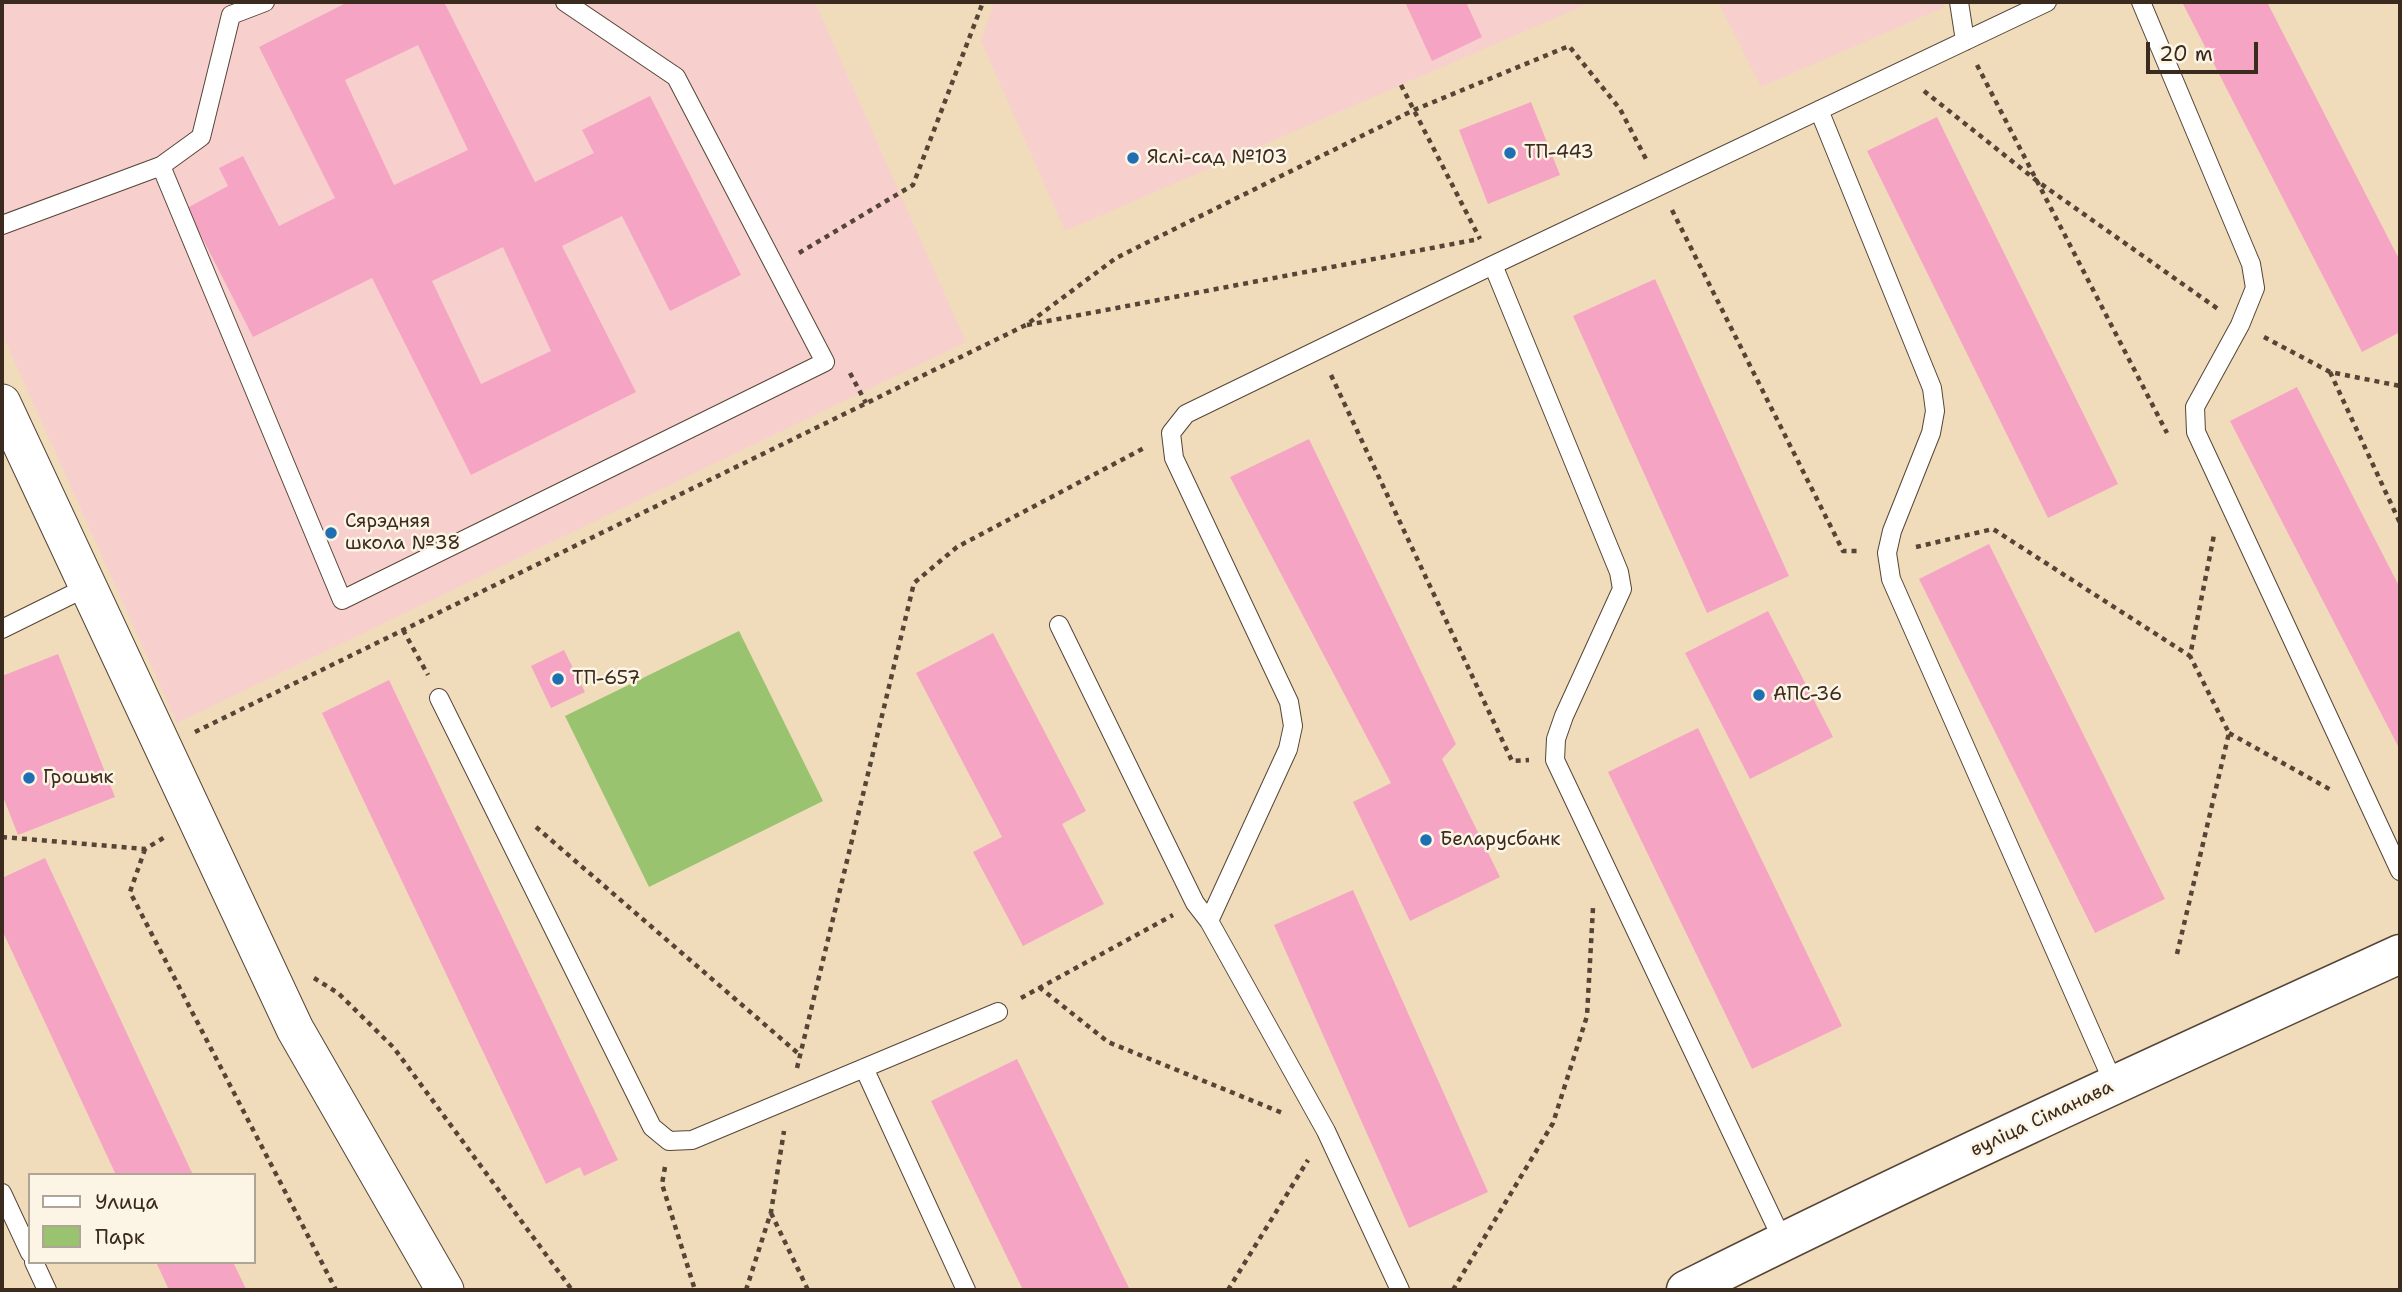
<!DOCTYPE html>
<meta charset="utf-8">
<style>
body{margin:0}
#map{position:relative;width:2402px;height:1292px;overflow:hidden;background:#f0dcbb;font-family:"Shantell Sans",sans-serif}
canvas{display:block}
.frame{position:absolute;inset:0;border:4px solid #3b2a1e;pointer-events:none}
.legend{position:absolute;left:28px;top:1173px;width:228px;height:91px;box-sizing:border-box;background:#fcf5e5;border:2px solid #afa495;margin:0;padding:9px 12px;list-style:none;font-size:21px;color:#3b2a1e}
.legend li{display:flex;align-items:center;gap:14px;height:35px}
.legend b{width:35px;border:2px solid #afa495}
.scale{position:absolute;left:2146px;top:42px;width:112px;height:32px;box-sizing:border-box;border:4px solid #3b2a1e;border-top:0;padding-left:9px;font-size:21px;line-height:24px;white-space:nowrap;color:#3b2a1e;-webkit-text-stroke:5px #fcf5e5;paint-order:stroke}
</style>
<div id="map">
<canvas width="2402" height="1292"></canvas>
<div class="frame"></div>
<ul class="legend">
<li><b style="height:9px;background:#fff"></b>Улица</li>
<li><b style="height:19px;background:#9ac370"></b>Парк</li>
</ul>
<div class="scale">20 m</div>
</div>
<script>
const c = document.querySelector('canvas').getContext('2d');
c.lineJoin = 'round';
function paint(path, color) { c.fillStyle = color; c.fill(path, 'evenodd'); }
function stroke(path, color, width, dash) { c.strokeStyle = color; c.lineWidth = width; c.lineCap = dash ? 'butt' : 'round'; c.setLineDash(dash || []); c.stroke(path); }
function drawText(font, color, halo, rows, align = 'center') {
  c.font = font + ' "Shantell Sans",sans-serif'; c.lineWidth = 5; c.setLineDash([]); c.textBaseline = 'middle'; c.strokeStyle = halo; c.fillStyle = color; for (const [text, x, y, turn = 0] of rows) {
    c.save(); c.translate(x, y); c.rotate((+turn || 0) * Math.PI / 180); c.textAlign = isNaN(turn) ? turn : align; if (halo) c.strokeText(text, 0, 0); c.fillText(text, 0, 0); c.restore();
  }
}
const built = new Path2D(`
 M2,2H815L966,342L177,723L2,334Z
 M994,2H1592L1065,231L981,41Z
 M1718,2H1943L1945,7L1761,87Z`);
const green = new Path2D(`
 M739,631L823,801L649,887L565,716Z`);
const building = new Path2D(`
 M348,2H444L535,182L594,153L582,130L650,96L741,275L670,311L622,216L562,246L636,392L471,475L372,278L253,337L187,208L228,186L219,168L243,156L279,226L335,198L259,47ZM418,45L468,150L394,185L345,80ZM503,247L551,351L481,384L432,281Z
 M1405,2H1466L1482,37L1432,61Z
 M2182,2H2267L2400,261V332L2362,352Z
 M1531,102L1560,175L1488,204L1459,130Z
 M1937,117L2118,484L2048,518L1867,151Z
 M1655,279L1789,576L1707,613L1573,316Z
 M2297,387L2400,588V750L2230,421Z
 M1309,439L1456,744L1442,759L1500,877L1410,921L1353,802L1391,783L1230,477Z
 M1989,544L2165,899L2095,933L1919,579Z
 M1768,611L1833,737L1750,779L1685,653Z
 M993,633L1086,811L1062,824L1104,904L1023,946L973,852L1002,837L916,673Z
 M564,650L585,692L551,708L531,666Z
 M58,654L115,797L18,835L2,794V676Z
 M389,680L618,1160L584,1176L580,1167L546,1184L322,713Z
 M1698,728L1842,1026L1752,1069L1608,772Z
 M45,858L193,1175H116L2,930V878Z
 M1353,890L1488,1192L1409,1228L1274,925Z
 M1017,1059L1130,1290H1023L931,1101Z
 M156,1262H233L246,1289L169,1290Z`);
const path = new Path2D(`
 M1977,65L2167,433
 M1401,85L1480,239
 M1924,91L2037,181L2218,309
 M1672,210L1843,551H1859
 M799,253L913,185L983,2
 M1027,325L1479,239
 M2264,337L2330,372L2400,386
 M2330,372L2400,523
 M850,373L866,403
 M1331,375L1512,761L1529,760
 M1916,547L1993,529L2190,656
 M403,630L428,675
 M195,732L1026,325L1116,258L1414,110L1569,46L1620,109L1647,161
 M2229,733L2331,790
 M536,827L800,1055
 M2,837L145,849L165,837
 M145,849L130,892L336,1290
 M2177,954L2229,733L2190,656L2214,535
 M314,978L338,993L394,1048L572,1290
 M1039,987L1108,1042L1285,1114
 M1021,998L1173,915
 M797,1068L914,583L957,547L1146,447
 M665,1167L662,1184L695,1290
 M771,1213L808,1290
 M746,1290L771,1212L784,1131
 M1228,1290L1308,1160
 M1453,1290L1553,1123L1587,1016L1593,908`);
const lane = new Path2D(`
 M1959,2L1965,41
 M2141,2L2251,264L2255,288L2240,325L2195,407L2196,432L2400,871
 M1819,110L1932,388L1935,411L1931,433L1892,531L1887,553L1891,579L2114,1084
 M161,166L342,600L825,362L676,77L565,2
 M2,225L161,166L201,137L231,15L265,2
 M1493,265L1619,572L1622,589L1564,716L1556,739L1555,760L1783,1241
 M1059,625L1195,903L1209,921
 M2,629L87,587
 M439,698L652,1127L669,1141L692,1140L998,1012
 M864,1068L966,1290
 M2,1193L30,1253
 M34,1262L47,1290
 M1400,1290L1326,1131L1209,921L1288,749L1293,726L1289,702L1174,458L1171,433L1186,414L1493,265L2047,2`);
const street = new Path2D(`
 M2,403L295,1029L445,1290`);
const secondary = new Path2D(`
 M1686,1290C1921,1172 2161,1063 2400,954`);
const markers = [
 [1510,153,7,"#1f6fb2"],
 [1133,158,7,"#1f6fb2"],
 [331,533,7,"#1f6fb2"],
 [558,679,7,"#1f6fb2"],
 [1759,695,7,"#1f6fb2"],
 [29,778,7,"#1f6fb2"],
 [1426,840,7,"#1f6fb2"]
];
const poiNames = [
 ["ТП-443",1524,153],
 ["Яслі-сад №103",1147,158],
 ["Сярэдняя",345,522],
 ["школа №38",345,544],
 ["ТП-657",572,679],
 ["АПС-36",1773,695],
 ["Грошык",43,778],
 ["Беларусбанк",1440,840]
];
const streetNames = [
 ["вуліца Сіманава",2042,1119,-25]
];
paint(built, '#f7d0cd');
paint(green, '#9ac370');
paint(building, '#f5a5c3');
stroke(lane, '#564536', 20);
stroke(street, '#564536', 39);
stroke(secondary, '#564536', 41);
stroke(path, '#564536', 4.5, [5, 5]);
stroke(lane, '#fff', 18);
stroke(street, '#fff', 37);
stroke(secondary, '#fff', 38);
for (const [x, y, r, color] of markers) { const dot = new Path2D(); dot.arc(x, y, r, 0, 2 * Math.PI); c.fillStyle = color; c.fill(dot); stroke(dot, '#fcf5e5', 2.5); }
drawText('19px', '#3b2a1e', '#fcf5e5', poiNames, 'left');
drawText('19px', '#3b2a1e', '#fcf5e5', streetNames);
</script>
